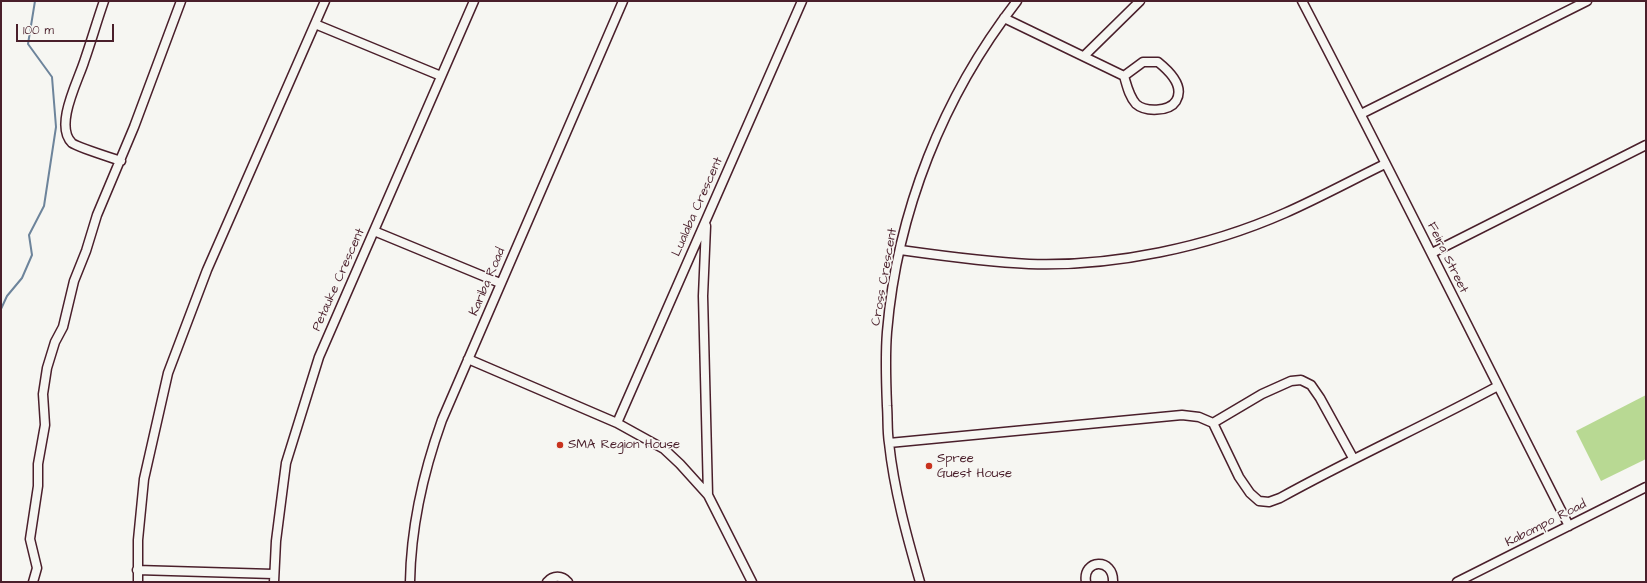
<!DOCTYPE html>
<style>
body{margin:0}
#map{position:relative;width:1647px;height:583px;overflow:hidden;background:#f6f6f2;font-family:"Architects Daughter",sans-serif}
canvas{display:block}
.frame{position:absolute;inset:0;border:2px solid #4a1f2b;pointer-events:none}
.scale{position:absolute;left:16px;top:24px;width:98px;height:18px;box-sizing:border-box;border:2px solid #4a1f2b;border-top:0;padding-left:5px;font-size:12px;line-height:14px;white-space:nowrap;color:#4a1f2b;-webkit-text-stroke:3px #f6f6f2;paint-order:stroke}
</style>
<div id="map">
<canvas width="1647" height="583"></canvas>
<div class="frame"></div>
<div class="scale">100 m</div>
</div>
<script>
const c = document.querySelector('canvas').getContext('2d');
c.lineJoin = 'round';
function paint(path, color) { c.fillStyle = color; c.fill(path, 'evenodd'); }
function stroke(path, color, width, dash) { c.strokeStyle = color; c.lineWidth = width; c.lineCap = dash ? 'butt' : 'round'; c.setLineDash(dash || []); c.stroke(path); }
function drawText(font, color, halo, rows, align = 'center') {
  c.font = font + ' "Architects Daughter",sans-serif'; c.lineWidth = 3.5; c.setLineDash([]); c.textBaseline = 'middle'; c.strokeStyle = halo; c.fillStyle = color; for (const [text, x, y, turn = 0] of rows) {
    c.save(); c.translate(x, y); c.rotate((+turn || 0) * Math.PI / 180); c.textAlign = isNaN(turn) ? turn : align; if (halo) c.strokeText(text, 0, 0); c.fillText(text, 0, 0); c.restore();
  }
}
const green = new Path2D(`
 M1646,395V459L1601,481L1576,431Z`);
const stream = new Path2D(`
 M1,309L7,296L22,278L32,255L29,235L44,206L56,127L52,77L28,44L35,1`);
const minor = new Path2D(`
 M104,1C97,21 91,42 84,62C78,81 54,126 72,143C77,147 112,158 121,161
 M1302,1C1393,175 1480,351 1569,526
 M1004,18L1124,76C1127,86 1129,96 1136,104C1145,112 1169,112 1176,101C1185,86 1168,70 1158,62H1143L1124,76
 M315,24L441,76
 M1084,56L1140,1
 M1361,114L1587,1
 M706,226L703,296L708,495
 M374,231L500,283
 M900,250C943,256 985,262 1029,264C1113,267 1208,247 1285,213C1319,198 1352,180 1385,164
 M1432,253L1646,145
 M468,359L617,423L664,449L680,464L708,495L752,582
 M617,423L802,1
 M1213,423L1262,394L1291,381L1301,380L1311,385L1320,398L1353,458
 M889,443L1182,415L1199,417L1213,423L1239,477L1250,493L1259,501L1269,502L1280,498C1352,458 1426,425 1498,386
 M137,570L273,574
 M33,582L37,568L30,539L38,486V464L45,425L43,394L47,368L55,342L63,327L74,281L86,251L97,215L134,127L181,1
 M138,582V540L144,479L168,373L207,270L325,1
 M274,582L276,541L286,463L319,357L474,1
 M410,582C411,525 423,473 442,420L623,1
 M547,582C553,575 562,575 568,582
 M920,582C907,537 894,490 889,443C887,431 888,419 887,406C886,382 885,357 887,332C897,212 943,96 1017,1
 M1086,582C1082,559 1114,557 1113,582
 M1457,582L1646,487`);
const markers = [
 [560,445,4,"#c8321e"],
 [929,466,4,"#c8321e"]
];
const streetNames = [
 ["Lualaba Crescent",698,207,-66],
 ["Feira Street",1447,258,64],
 ["Cross Crescent",885,277,-80],
 ["Petauke Crescent",339,280,-66],
 ["Kariba Road",488,282,-67],
 ["Kabompo Road",1546,524,-27]
];
const poiNames = [
 ["SMA Region House",568,445],
 ["Spree",937,459],
 ["Guest House",937,474]
];
paint(green, '#b8d993');
stroke(stream, '#6d849b', 2);
stroke(minor, '#4a1f2b', 11);
stroke(minor, '#f6f6f2', 8);
for (const [x, y, r, color] of markers) { const dot = new Path2D(); dot.arc(x, y, r, 0, 2 * Math.PI); c.fillStyle = color; c.fill(dot); stroke(dot, '#f6f6f2', 1.5); }
drawText('13px', '#4a1f2b', '#f6f6f2', streetNames);
drawText('13px', '#4a1f2b', '#f6f6f2', poiNames, 'left');
</script>
